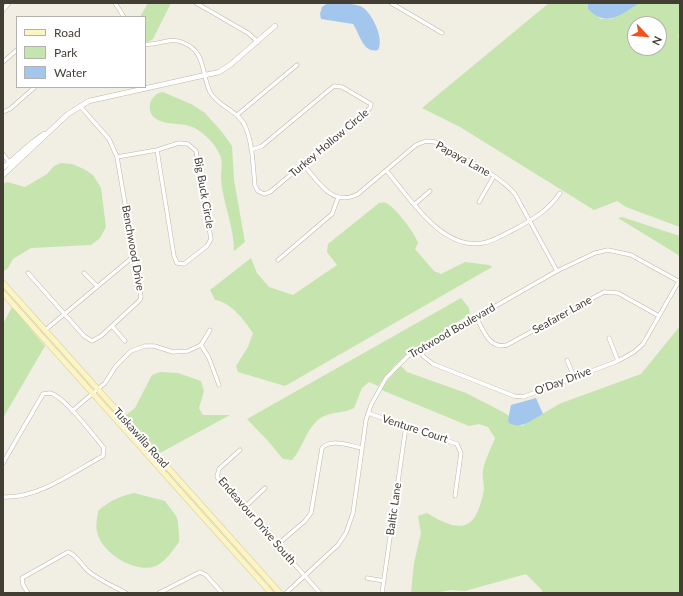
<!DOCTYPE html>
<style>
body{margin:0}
#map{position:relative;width:683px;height:596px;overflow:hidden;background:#f1eee4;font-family:Lato,sans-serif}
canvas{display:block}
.frame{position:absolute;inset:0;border:4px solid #433e34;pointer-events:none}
.legend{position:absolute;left:16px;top:16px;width:130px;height:72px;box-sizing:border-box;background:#fff;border:1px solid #b4b2ae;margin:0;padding:5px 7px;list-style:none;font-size:12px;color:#433e34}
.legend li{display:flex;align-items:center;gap:8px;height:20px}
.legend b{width:20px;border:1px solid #b4b2ae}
.north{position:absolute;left:627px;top:16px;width:40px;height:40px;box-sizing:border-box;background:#fff;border:1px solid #b4b2ae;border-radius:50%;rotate:116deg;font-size:11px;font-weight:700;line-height:16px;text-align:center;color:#433e34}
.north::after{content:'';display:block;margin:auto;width:14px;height:18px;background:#f0521c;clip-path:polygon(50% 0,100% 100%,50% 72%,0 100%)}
</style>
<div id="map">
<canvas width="683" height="596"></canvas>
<div class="frame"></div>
<ul class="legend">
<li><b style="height:5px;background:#fcf4c3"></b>Road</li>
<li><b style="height:11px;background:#c6e4ae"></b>Park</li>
<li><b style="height:11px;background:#a2c6ec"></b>Water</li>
</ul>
<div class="north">N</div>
</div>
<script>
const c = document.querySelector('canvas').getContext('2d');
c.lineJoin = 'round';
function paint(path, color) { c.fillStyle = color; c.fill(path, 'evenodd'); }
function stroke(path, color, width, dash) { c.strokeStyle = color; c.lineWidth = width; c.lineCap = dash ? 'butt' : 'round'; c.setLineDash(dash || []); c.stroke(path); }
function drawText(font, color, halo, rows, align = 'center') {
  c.font = font + ' Lato,sans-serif'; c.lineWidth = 4; c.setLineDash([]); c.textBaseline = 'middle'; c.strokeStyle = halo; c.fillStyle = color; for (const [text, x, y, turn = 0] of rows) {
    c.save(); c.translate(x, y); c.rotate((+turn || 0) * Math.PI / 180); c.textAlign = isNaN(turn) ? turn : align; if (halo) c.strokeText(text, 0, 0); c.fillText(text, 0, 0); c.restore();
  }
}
const green = new Path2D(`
 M148,3H171L153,39L148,42H145V17H140Z
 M549,3H588V9L601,19H611L638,3H680V31L678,37L680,39V227L626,207L617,201L594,210L460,127L422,108ZM635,24H659V48H635Z
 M163,92L193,105L205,113L222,132L232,146L234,180L245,242L234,251C234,226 223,204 221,179C221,171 223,162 220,155C215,143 201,129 189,126C178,122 160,126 152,115C146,105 153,93 163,92Z
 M61,163L72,164L84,169L93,175L101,188L106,227L100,238L91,245L31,248L13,259L8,268L3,272V184L7,182L25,187L47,174L54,166Z
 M379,203C381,203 384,202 386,203C395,207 415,233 418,243L415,249L434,271L441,274L465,262L489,265L492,267L285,386L238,372L236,366L248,347L253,333C244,320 231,302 215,300L210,290L251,258L257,273L269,287L293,295L337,265L327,252L328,244Z
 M622,217L680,236V256L618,218Z
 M461,298L469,308L470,314L406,355L394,366L378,386L369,382L362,388L354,408C343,414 330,411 319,419C306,429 303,448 292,460L283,459L268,441L247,419Z
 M12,307L45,346L3,418V324Z
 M680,326V593H542V590L526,574L465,591L451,590L435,593H411L414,563L421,533L418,516L427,513C444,523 466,536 477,513C480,506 483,497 484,489C484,483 482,476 483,470C485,459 491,449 495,438L488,427L479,424L469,426L384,391L381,389L400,365L407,372L466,393L503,412L509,416L508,420L522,426L559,404L641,374Z
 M160,372L178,373L201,381L204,391L199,408L203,415H230L160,453L126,415L135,408L152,375Z
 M134,493L165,501C168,506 175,513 177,518C178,521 180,539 179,542C173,550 164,564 153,567C134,572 104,554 98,535C95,527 97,520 98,511C109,501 120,496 134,493Z`);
const water = new Path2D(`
 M328,3C338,3 350,3 360,6C371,10 385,39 378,50C363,54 360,34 353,24L321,19L320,14L322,7Z
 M588,3H638V4C620,15 607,28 588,9Z
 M536,398L543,414C531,420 522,430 509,423L508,420L511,405Z`);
const minor = new Path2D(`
 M115,3L124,17
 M196,3L248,33L258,42
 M391,3L442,33
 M3,10L9,3
 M145,44C159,46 170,36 184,43C206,52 201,73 210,92C219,108 239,110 246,128C253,146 253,167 255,186L258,191L264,194L270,192L370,108L371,104L342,87L334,86L262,146L251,150
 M3,62L17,50
 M3,112L10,109L35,87
 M237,115L297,65
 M3,154L11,165
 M117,157L157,150L179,143L188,144L196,151L211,239L207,246L184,264L177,263L174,256L157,150
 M303,164C318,181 332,208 358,194L416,145L426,141L435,142C460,157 496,172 515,194L557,271
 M386,170C409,197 442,251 483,243C494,241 503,235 513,230C532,220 548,211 560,193
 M479,202L494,176
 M415,204L430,191
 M278,260L332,214L338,198
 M28,273L84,336L92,341L101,336L140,300L141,297L117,157L109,139L80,106
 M84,273L97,286
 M476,317C483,329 489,350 507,345L604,292L618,293L659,316
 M112,326L125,341
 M44,331L134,256
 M609,338L618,361
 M201,345L209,358L219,385
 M419,348L423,356L433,364L514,396L523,397L618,361L634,352L643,344L679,281
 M567,360L574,377
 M72,411L105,383L116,366L131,351L145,346H154L173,352L188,351L201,345L210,330
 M368,413L457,444L461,453L455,496
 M240,450L219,469L217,477L320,593
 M3,463L43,394L50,393C64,396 93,435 104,448L103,456C73,472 38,499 3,497
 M244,508L265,488
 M277,545L305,521L311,513L322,448C332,438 350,446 362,448
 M367,578L384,581
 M28,593L23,585L22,578L68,552C77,555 81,565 88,571C99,580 113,586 126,593
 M159,593L200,572L206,575L222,593
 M286,593L338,545L346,533L353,513L366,420L371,405L386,378L408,356L557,271L595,253L608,250L631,255L680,282
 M382,593L406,426`);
const tertiary = new Path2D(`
 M3,168L33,142L44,134
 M3,175L68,114L89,101L219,72L230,65L275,26`);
const secondary = new Path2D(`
 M3,283L280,593
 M3,293L271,593`);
const streetNames = [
 ["Turkey Hollow Circle",329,143,-40],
 ["Papaya Lane",463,159,29],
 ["Big Buck Circle",204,193,80],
 ["Benchwood Drive",133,248,80],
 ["Seafarer Lane",562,315,-29],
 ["Trotwood Boulevard",452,331,-30],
 ["O'Day Drive",563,381,-21],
 ["Venture Court",415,429,18],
 ["Tuskawilla Road",141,438,48],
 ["Baltic Lane",394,509,-82],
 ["Endeavour Drive South",257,521,49]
];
paint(green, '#c6e4ae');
paint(water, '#a2c6ec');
stroke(minor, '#bcb7a7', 4.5);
stroke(tertiary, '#bcb7a7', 5.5);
stroke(secondary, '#cfc695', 6);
stroke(minor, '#fff', 3.5);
stroke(tertiary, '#fff', 4.5);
stroke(secondary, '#fcf4c3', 5);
drawText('11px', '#433e34', '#fff', streetNames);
</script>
